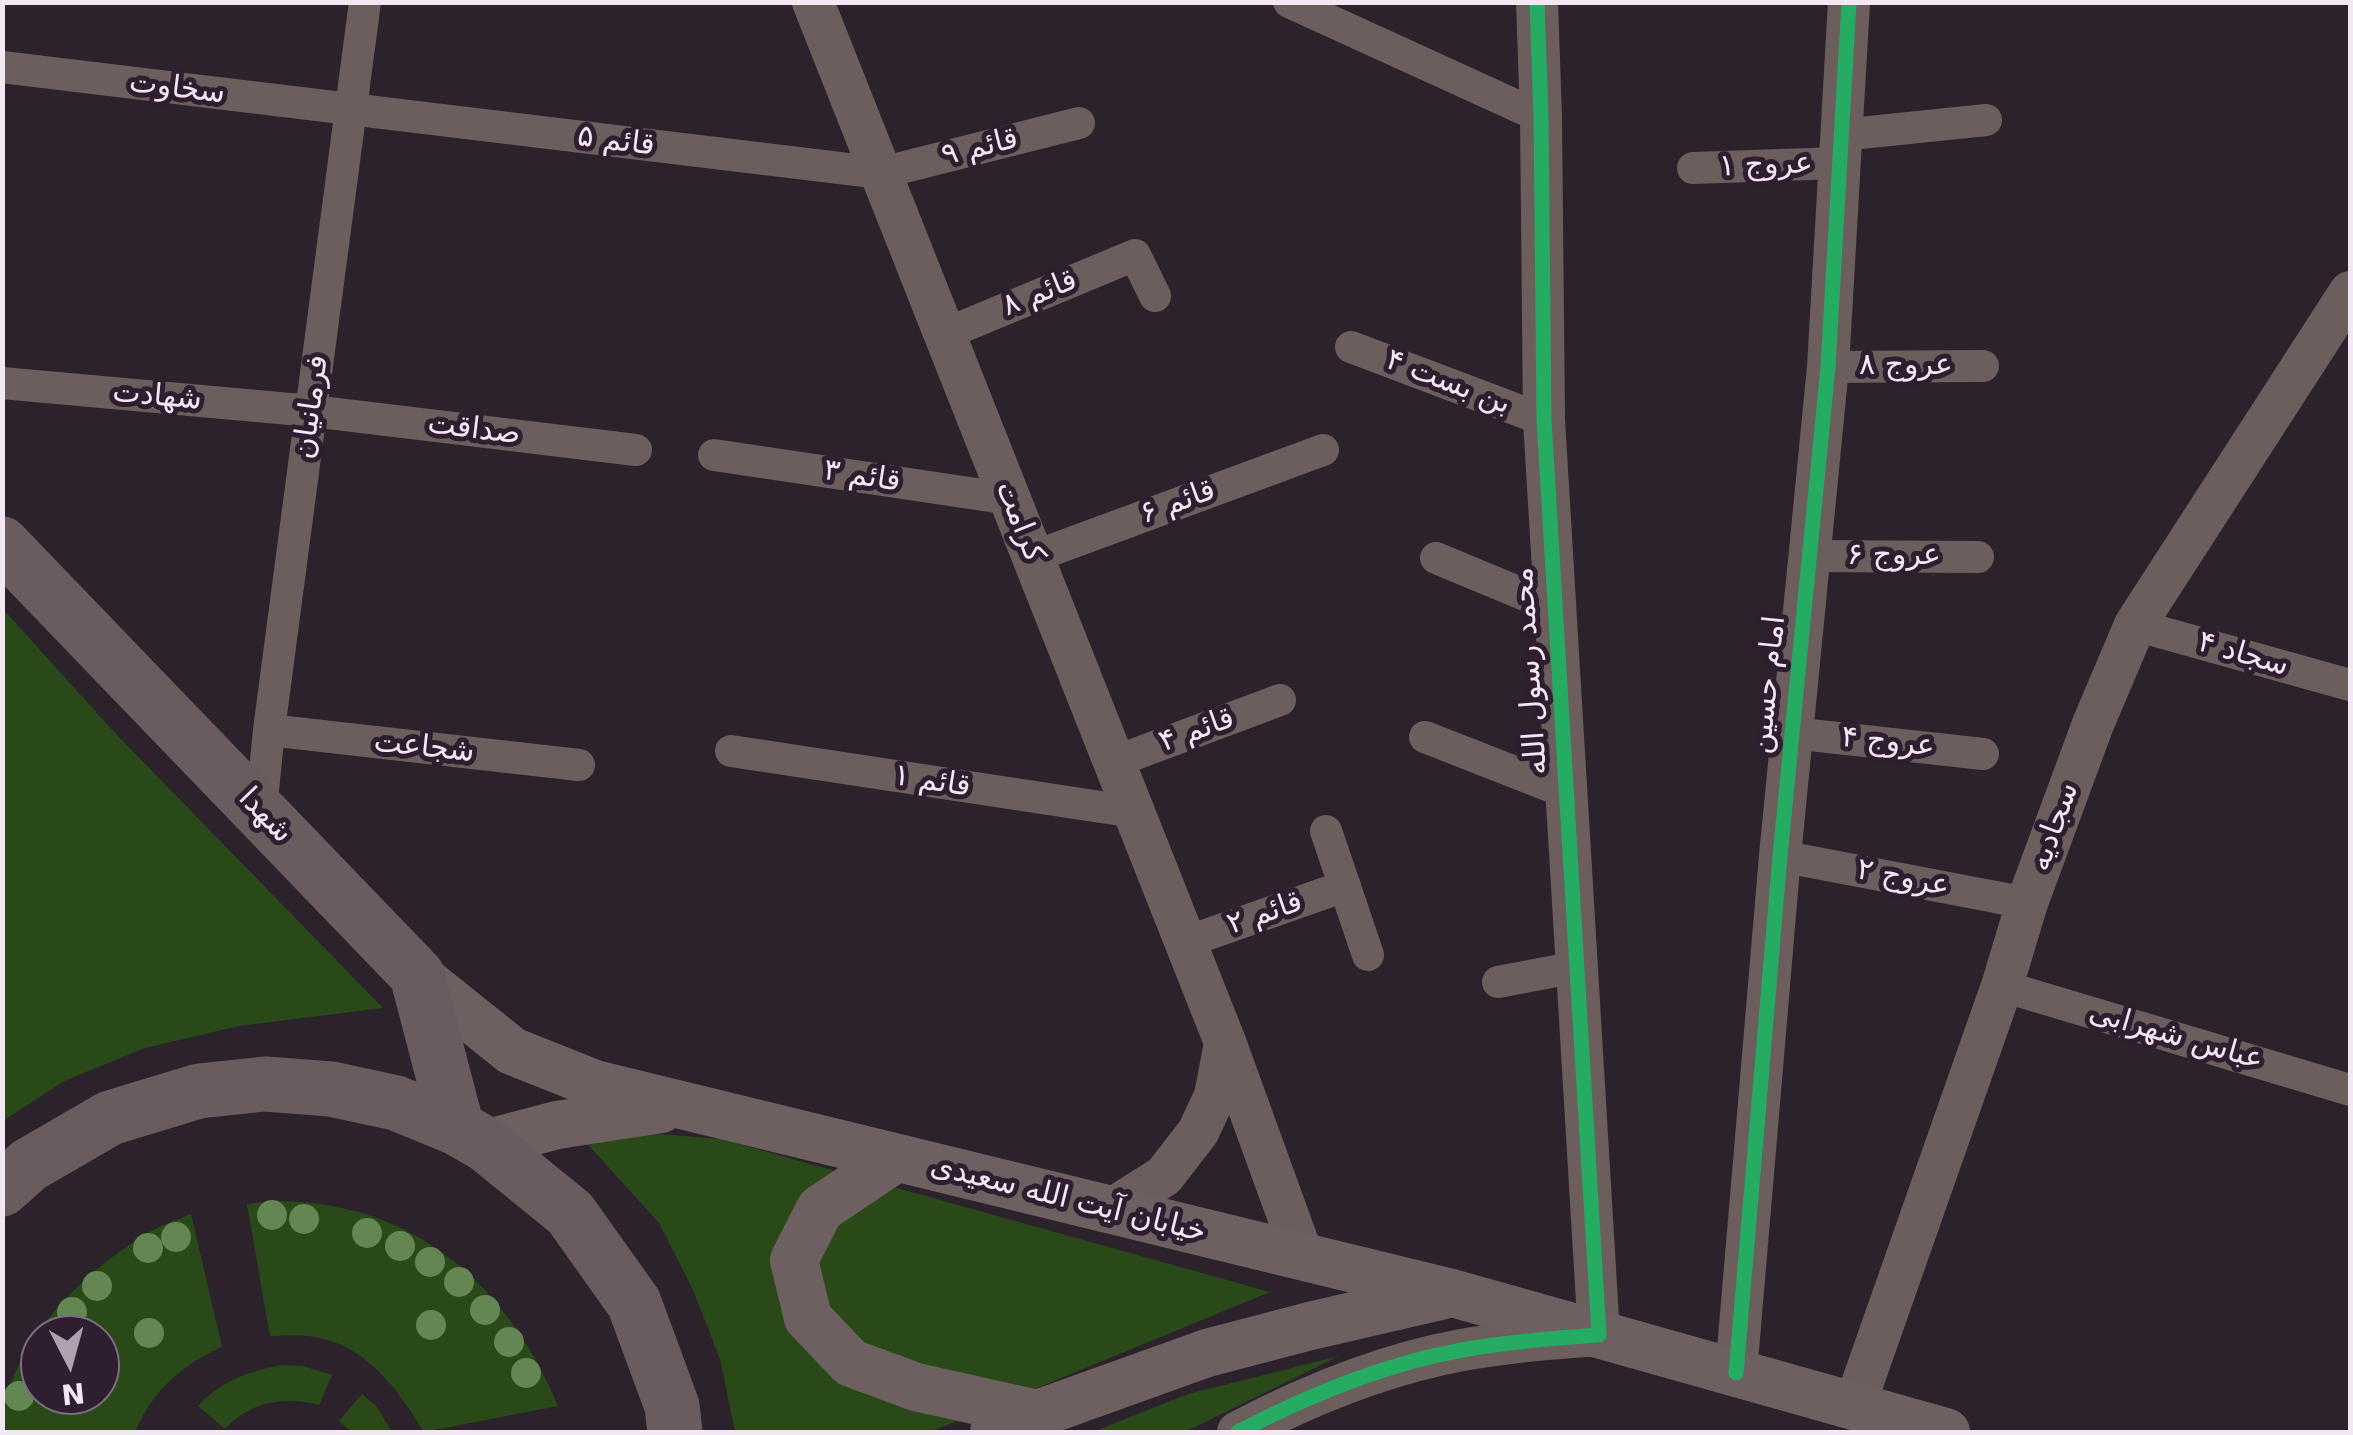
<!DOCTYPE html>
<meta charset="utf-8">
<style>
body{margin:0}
#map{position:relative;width:2353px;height:1435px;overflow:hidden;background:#2c222c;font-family:"DejaVu Sans",sans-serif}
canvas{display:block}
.frame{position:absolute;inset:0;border:5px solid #f3e7f3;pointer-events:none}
.north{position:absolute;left:20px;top:1315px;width:100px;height:100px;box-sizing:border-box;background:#2f1e30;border:2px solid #7d6e7e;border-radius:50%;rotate:174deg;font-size:28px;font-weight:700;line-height:40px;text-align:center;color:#f3e7f3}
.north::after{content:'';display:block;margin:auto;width:35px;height:45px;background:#ada2ad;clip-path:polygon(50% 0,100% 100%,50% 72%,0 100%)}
</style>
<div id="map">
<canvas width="2353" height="1435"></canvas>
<div class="frame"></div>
<div class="north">N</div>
</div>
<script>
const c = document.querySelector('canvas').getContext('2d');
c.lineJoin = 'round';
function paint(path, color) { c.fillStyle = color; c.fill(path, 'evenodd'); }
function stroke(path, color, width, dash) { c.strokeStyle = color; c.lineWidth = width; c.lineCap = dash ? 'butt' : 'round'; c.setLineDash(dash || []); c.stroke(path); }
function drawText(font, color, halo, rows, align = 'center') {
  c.font = font + ' "DejaVu Sans","Noto Sans Arabic",sans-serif'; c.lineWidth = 10; c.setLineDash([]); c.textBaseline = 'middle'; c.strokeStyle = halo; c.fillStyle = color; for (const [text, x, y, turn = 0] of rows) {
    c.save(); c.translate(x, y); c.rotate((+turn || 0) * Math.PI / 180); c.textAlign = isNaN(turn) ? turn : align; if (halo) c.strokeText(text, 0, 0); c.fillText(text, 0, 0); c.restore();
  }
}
const green = new Path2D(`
 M3,609L114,732L383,1008L239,1026L145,1048L64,1081L3,1121Z
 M572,1127L721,1139L1270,1292L930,1432H735L720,1359L693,1290L659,1223Z
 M273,1201C412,1200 507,1283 558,1406L424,1432C400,1393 371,1351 324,1339C307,1334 288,1335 270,1336L247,1204Z
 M191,1214L222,1347C182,1364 152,1392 135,1432H3C2,1350 82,1272 148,1233C161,1225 177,1220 191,1214ZM100,1335V1395H40V1335Z
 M1339,1356L1185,1432H1093L1188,1394Z
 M282,1365L303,1366L332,1375L319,1405C283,1396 250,1402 225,1429L198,1406C221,1381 249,1371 282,1365Z
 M362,1394L377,1407L392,1432H352L339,1421Z`);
const minor = new Path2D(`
 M1289,2L1541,117
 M2,67L881,173L1079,123
 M1841,135L1986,120
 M1693,168L1839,163
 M945,334L1135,255L1155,296
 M1351,347L1544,420
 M1828,367L1983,366
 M2,383L312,411L636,450
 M714,455L1010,499
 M1809,556L1978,557
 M1033,557L1323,450
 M1436,558L1554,607
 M2135,625L2350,685
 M269,730L579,765
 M1792,733L1983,754
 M1425,737L1568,793
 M731,751L1134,812
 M1114,762L1280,700
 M261,811L269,730L365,2
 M1326,831L1368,955
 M1780,856L2027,903
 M1186,942L1345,886
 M1498,982L1577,967
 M2002,986L2350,1090`);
const tertiary = new Path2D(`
 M813,2L1225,1042L1303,1257
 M1110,1210L1164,1176L1198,1132L1215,1096L1225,1043
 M1736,1373L1780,856L1828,367L1849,2
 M1854,1407L2002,986L2027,903L2093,724L2135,625L2350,292
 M1238,1432C1307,1396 1385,1364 1462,1350C1507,1342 1553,1338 1599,1335L1544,420L1541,117L1537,2`);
const secondary = new Path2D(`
 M417,975L512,1051L595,1084L1452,1293L1946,1432
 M485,1144L557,1125L661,1109
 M896,1158L820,1209L794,1260L808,1318L851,1363L916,1387L1037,1414
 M994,1432L1037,1414L1207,1353L1310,1326L1444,1295`);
const trunk = new Path2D(`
 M2,544L417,975L457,1128
 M2,1189L29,1165L110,1118L199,1091L265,1084L331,1089L396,1103L457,1128L485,1144L570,1213L634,1303L672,1406L675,1432`);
const cycleway = new Path2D(`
 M1736,1373L1780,856L1828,367L1849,2
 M1238,1432C1307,1396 1385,1364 1462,1350C1507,1342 1553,1338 1599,1335L1544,420L1541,117L1537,2`);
const trees = [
 [272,1215],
 [304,1219],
 [367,1233],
 [176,1237],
 [400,1246],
 [148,1248],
 [430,1262],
 [459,1282],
 [97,1286],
 [485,1310],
 [72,1312],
 [431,1325],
 [149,1333],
 [509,1342],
 [526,1373],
 [19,1396]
];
const streetNames = [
 ["سخاوت",177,89,7],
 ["قائم ۵",616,142,7],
 ["قائم ۹",980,148,-14],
 ["عروج ۱",1766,166,-2],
 ["قائم ۸",1040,294,-22],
 ["عروج ۸",1906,366],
 ["بن بست ۴",1448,383,21],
 ["شهادت",157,397,5],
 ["فرمانیان",312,407,-82],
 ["صداقت",474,430,7],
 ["قائم ۳",862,477,9],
 ["قائم ۶",1178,503,-20],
 ["کرامت",1019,522,68],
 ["عروج ۶",1894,556],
 ["سجاد ۴",2243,655,16],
 ["محمد رسول الله",1531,671,-94],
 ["امام حسین",1769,685,-84],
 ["قائم ۴",1197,731,-20],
 ["عروج ۴",1888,743,6],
 ["شجاعت",424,748,6],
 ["قائم ۱",932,782,9],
 ["شهدا",265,816,46],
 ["سجادیه",2055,827,-70],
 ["عروج ۲",1903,879,11],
 ["قائم ۲",1265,914,-19],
 ["عباس شهرابی",2176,1037,16],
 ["خیابان آیت الله سعیدی",1068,1200,14]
];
paint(green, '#294a18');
stroke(minor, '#6b5e5d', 32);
stroke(tertiary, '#6b5e5d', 42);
stroke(secondary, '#6e5f61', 48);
stroke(trunk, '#6a5c5e', 55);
stroke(cycleway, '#26ab63', 15);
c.fillStyle = '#648653';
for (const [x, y] of trees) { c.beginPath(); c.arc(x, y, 15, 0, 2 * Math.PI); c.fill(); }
drawText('30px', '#f3e7f3', '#2f1e30', streetNames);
</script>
